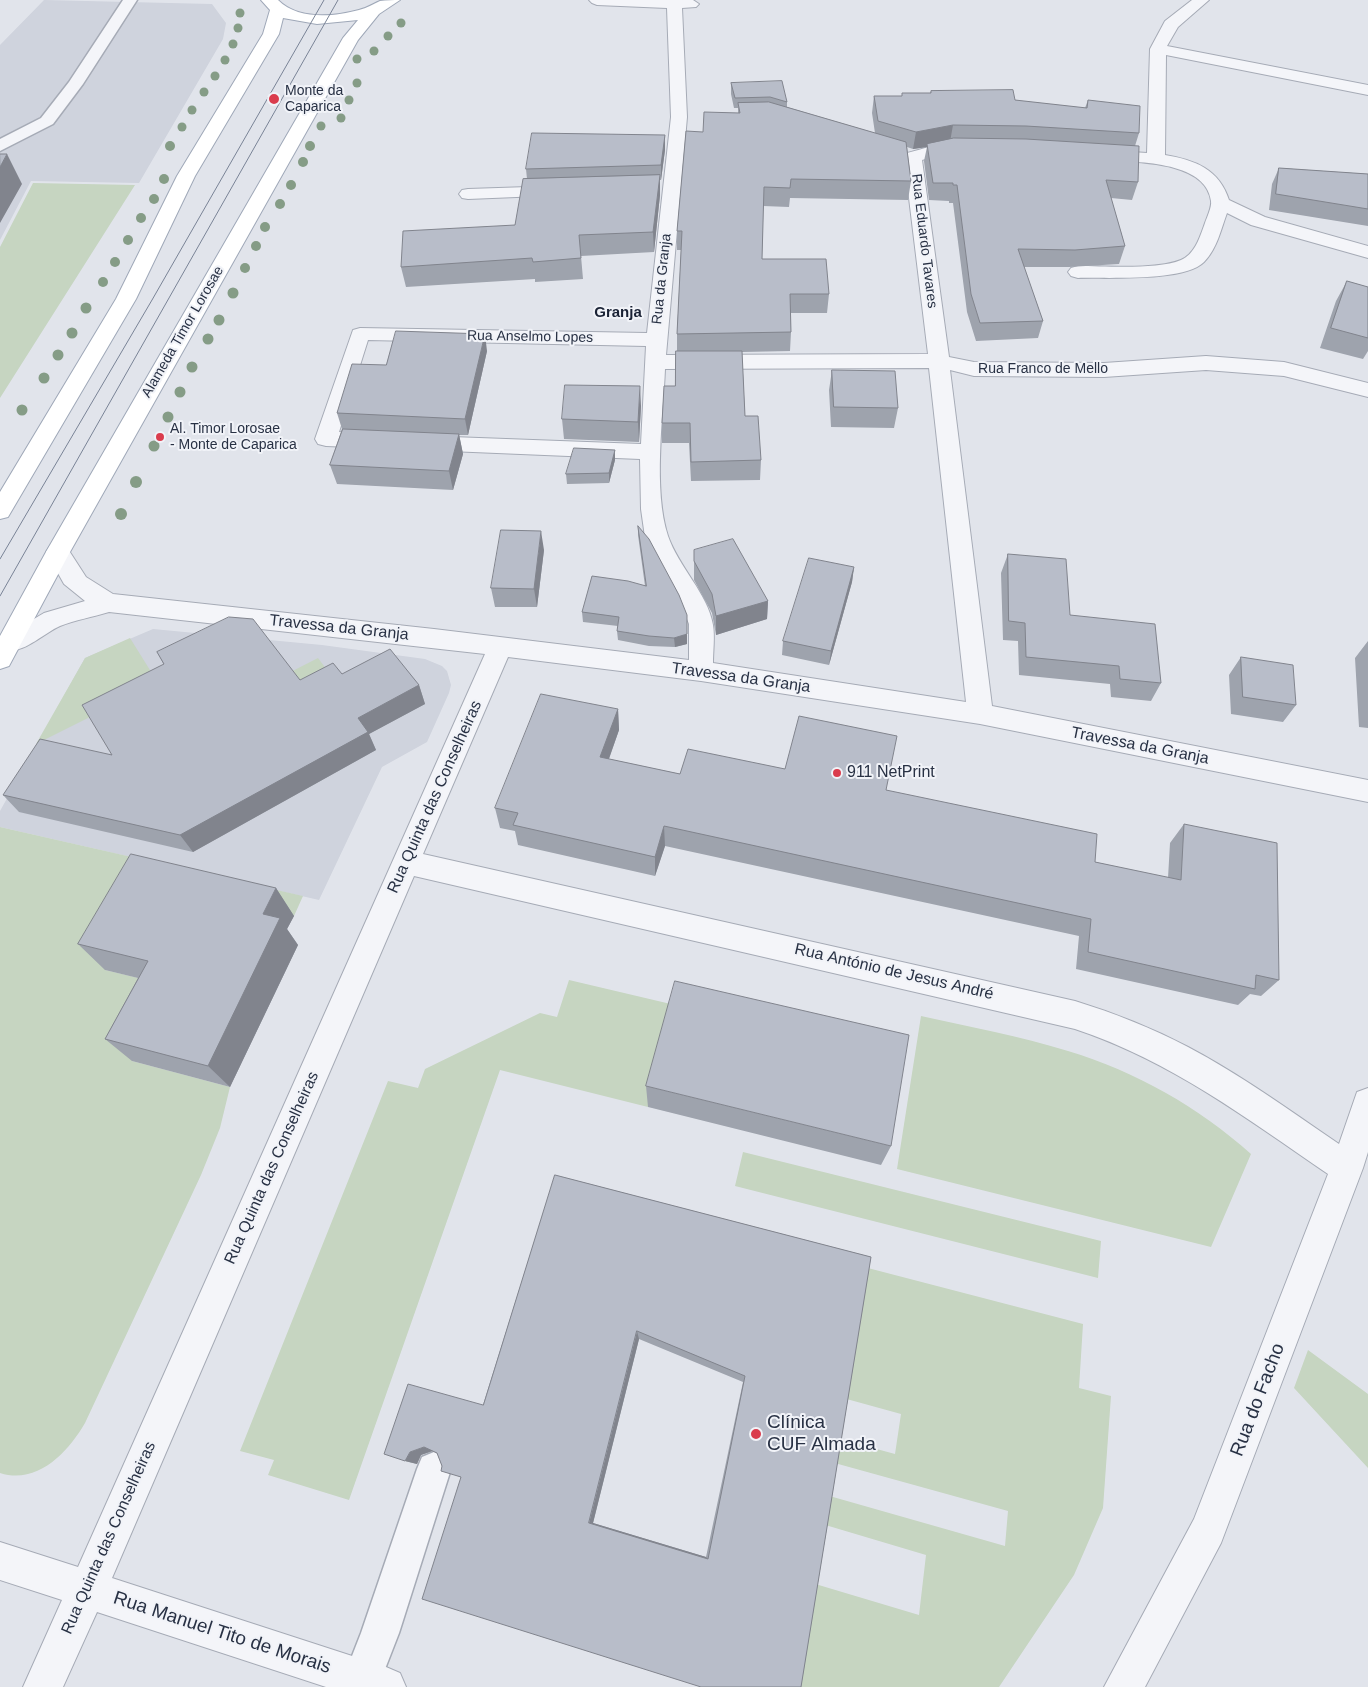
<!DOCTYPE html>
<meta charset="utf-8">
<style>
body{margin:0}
canvas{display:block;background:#e1e4eb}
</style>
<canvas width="1368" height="1687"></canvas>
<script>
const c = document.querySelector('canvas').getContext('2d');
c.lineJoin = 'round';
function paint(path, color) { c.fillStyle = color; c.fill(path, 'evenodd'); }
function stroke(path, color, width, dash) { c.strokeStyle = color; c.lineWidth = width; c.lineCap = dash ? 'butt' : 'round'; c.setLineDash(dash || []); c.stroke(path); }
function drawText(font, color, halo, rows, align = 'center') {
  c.font = font + ' Arial,sans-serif'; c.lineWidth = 4; c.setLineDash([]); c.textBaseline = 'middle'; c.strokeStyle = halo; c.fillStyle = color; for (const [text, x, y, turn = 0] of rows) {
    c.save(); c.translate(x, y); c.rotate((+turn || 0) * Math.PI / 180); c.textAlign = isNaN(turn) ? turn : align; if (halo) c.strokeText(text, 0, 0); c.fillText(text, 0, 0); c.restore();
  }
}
const built = new Path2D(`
 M44,0L212,4L226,23L223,39L139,183L31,181L0,240V45Z
 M153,629L322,645L425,659L442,666L447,671L451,685L449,693L427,742L382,767L319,900L0,827V811L85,658Z`);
const green = new Path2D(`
 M33,183L135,185L0,398V247Z
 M130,638L158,683L36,744L85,658Z
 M318,658L333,678L267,684Z
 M0,827L303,896L294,916L105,970L172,986L132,1061L230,1087L220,1128L201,1175L85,1423C68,1452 38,1485 0,1473Z
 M569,980L675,1005L648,1107L500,1070L349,1500L268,1475L274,1460L240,1451L388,1081L418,1088L425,1069L540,1013L557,1017Z
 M921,1016C970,1027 1020,1036 1068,1051C1137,1072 1198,1107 1251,1154L1211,1247L897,1169Z
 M743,1152L1101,1241L1098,1278L735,1186Z
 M864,1267L1083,1324L1079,1388L1111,1396L1103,1508L1074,1575L999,1687H794L812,1583L919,1615L926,1555L822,1524L826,1495L1005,1546L1008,1511L831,1462L836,1438L895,1454L901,1414L843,1398Z
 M1308,1350L1368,1394V1468L1294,1388Z`);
const lane = new Path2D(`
 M123,0H137L83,84L53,124L0,151V139L41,118L69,82Z
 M434,1452L446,1457L451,1469L399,1633L378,1687H346L343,1679L361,1633L417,1469L422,1457Z`);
const street = new Path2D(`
 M589,0H693L699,4L696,7L682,8L687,117L666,355L928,354L904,157L907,153C926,148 948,140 968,145L971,149L968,153L940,155L922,160L949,357L974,362L1104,363L1206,356L1284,362L1368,383V397L1284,376L1206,370L1104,377L974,376L950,370L992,706L1368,780V802L980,724L701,681L508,657L423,854L1075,1001C1114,1013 1152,1028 1188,1047C1241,1075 1289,1110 1339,1144L1357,1092L1368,1088V1152L1363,1168L1221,1543L1145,1687H1104L1194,1519L1328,1174C1246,1118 1171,1061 1075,1029L414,876L112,1578L386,1667L400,1673L406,1687H326L97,1612L63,1687H23L62,1600L0,1580V1542L78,1567L485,654L109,612C93,617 75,620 60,626C42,634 22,656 1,650L0,639L44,613L85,601L64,584L46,552L50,546L58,544L66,546L86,577L113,594L434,629L689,660V624L681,604L645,537L641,509L640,459L425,450L417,448L414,443L417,438L425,436L641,444L646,346L368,340L339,432L377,434L385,436L388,441L385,446L377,448L326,446L318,444L315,439L353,330L360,328L647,333L671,117L667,8L597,5L592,3ZM929,368L966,702L713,663C713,651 715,637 713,625C708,594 678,566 668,536C653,490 663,418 665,369Z
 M1192,0H1209L1178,27L1167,46L1368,85V95L1166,55L1165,155C1195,160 1219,169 1229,200L1265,217L1368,246V258L1251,225L1227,213C1221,229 1217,249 1204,262C1184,282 1107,277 1078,278L1071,276L1068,272L1071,268L1078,266C1105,266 1157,270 1181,260C1195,254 1200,237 1205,223C1207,217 1212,207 1211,201C1206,160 1133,162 1102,160L1096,159L1093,155L1096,151L1102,150L1147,153L1150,49L1165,21Z
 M559,186L565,187L568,191L565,195L468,199L462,198L459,194L462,190L468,189Z`);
const primary = new Path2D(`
 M261,0H278C298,20 333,17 359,10C367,8 373,4 380,1C386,0 394,0 400,0L379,14L358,40L70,552L9,666L0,669V636L46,552L343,38L358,20L317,24L283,18L279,34L195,176L136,299L8,517L0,519V492L116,299L177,176L263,34L270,10Z`);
const tram = new Path2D(`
 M0,559L152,300L324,0
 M0,596L338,0`);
const trees = [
 [240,13,4.5],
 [401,23,4.5],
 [238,28,4.5],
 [388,36,4.5],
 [233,44,4.5],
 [374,51,4.5],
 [357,59,4.5],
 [225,60,4.5],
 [215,76,4.5],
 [357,83,4.5],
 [204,92,4.5],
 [349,100,4.5],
 [192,110,4.5],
 [341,118,4.5],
 [321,126,4.5],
 [182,127,4.5],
 [170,146,5],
 [310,146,5],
 [303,162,5],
 [164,179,5],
 [291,185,5],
 [154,199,5],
 [280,204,5],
 [141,218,5],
 [265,227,5],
 [128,240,5],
 [256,246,5],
 [115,262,5],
 [245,268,5],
 [103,282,5],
 [233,293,5.5],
 [86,308,5.5],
 [219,320,5.5],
 [72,333,5.5],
 [208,339,5.5],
 [58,355,5.5],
 [192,367,5.5],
 [44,378,5.5],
 [180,392,5.5],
 [22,410,5.5],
 [168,417,5.5],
 [154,446,5.5],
 [136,482,6],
 [121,514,6]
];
const wall = new Path2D(`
 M731,83L787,102V107L875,133L872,113L874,96H902V93H930L931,91L1085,108L1088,100L1139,133L1135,146L1138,182L1132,200L1111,198L1125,246L1119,264L1069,267H1024L1043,321L1038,338L976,341L967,312L953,203H949V201L929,200L924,161L927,147L913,149L907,147L911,181L908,200L790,198L789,207L763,206L762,259L829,294L827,313H791V332L790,351L742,352L745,416L761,460L760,480L691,481L689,443H662V423L675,386L677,351V334L681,250H677V231L703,132L738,113V108H734L731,94Z
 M665,135V150L661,180H660V195L654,252L581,256L583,279L535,282V279L406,287L401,267L515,225L527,179L526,169Z
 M1279,168L1368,174V226L1269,210L1272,184Z
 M1347,281L1368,287V351L1363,359L1320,348L1336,301Z
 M487,351L468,435H459L463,454L453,490L337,484L330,465L342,429L337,413L386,365Z
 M832,370L898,408L894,428L831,427L829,390Z
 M641,406L639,442L564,439L562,419Z
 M615,450V460L609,483L567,484L566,474Z
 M638,526L687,644L675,647L649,646L618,640L617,631L618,626L583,622L582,612L645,586L638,535Z
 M544,550L537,607H495L491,588Z
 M694,550L768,601L767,619L716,635L712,613L694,580Z
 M1008,554L1070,615L1161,683L1151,701L1111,697L1110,684L1019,675L1018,641L1003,640L1001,573Z
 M854,567L852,582L829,665L782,655L783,641Z
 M1368,641V728L1359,727L1355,658Z
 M157,652L300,680L342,674L419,685L425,704L369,734L376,750L193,852L19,812L3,795L112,755L164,665Z
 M1241,657L1296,705L1283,722L1231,714L1229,675Z
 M618,709L619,730L609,759L680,774L886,790L1095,862L1168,878L1170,843L1184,824L1279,980L1261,996L1250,994L1238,1005L1076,969L1079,936L665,846L655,876L518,845L515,831L500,828L495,808Z
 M276,888L294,916L287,929L298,945L230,1087L132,1061L105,1039L138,978L105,970L78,944Z
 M646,1086L891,1146L881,1165L648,1107Z
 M555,1175L871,1257L801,1687L442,1466L437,1453L433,1451L421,1455L417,1464L405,1461L483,1405ZM639,1339L743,1382L706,1557L593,1523Z`);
const shadedWall = new Path2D(`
 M953,125L950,142L927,144V147L913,149L916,132Z
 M665,135V150L661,180V165Z
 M7,154L22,184L0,223V167Z
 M660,175V195L654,252L653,232Z
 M485,334L487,351L468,435L465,419Z
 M640,386L641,406L639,442L638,422Z
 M459,434L463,454L453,490L449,471Z
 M615,450V460L609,483V473Z
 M541,531L544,550L537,607L534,589Z
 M854,567L852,582L829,665L831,651Z
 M768,601L767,619L716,635V616Z
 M687,634V644L675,647L674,638Z
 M419,685L425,704L369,734L376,750L193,852L180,835L358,718Z
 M618,709L619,730L602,778L600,757Z
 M664,826L665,846L655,876V857Z
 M276,888L294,916L287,929L298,945L230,1087L208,1066L263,914Z
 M637,1331L639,1339L593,1523L706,1557L708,1559L589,1523Z
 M424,1447L435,1450L421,1455L417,1464L405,1461L410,1452Z`);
const building = new Path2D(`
 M782,81L787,102L770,97L735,98L731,83Z
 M1013,90L1015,100L1087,108L1088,100L1140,106L1139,133L1026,126L953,125L916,132L878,121L874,96H902V93H931V91Z
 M769,102L906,142L911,181L791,179L790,188L764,187L762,259H826L829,294H790L791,332L677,334L682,231H677L686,131L703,132L704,112L740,113L738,103Z
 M532,133L665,135L661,165L526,169Z
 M954,138L1026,139L1139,146L1138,182L1106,180L1125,246L1075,250L1018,249L1043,321L980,323L971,294L957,185H953V183H933L927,144Z
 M0,154H7L0,167Z
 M1279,168L1368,174V209L1276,194Z
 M660,175L653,232L579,235L581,258L533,262L532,258L401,267L403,231L515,225L523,179Z
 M1347,281L1368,287V338L1331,328Z
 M396,331L485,334L465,419L337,413L352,364L386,365Z
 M676,351H742L745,416H758L761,460L691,462L690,423H662L664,386H675Z
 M832,370L895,371L898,408L834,407Z
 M565,385L640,386L638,422L562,419Z
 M343,429L459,434L449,471L330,465Z
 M574,448L615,450L609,473L566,474Z
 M638,526L649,539L679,595L687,615V634L674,638L649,636L617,631L619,617L582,612L592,576L628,581L646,586Z
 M501,530L541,531L534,589L491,588Z
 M733,539L768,601L716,616L712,594L694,561V550Z
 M1008,554L1066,559L1070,615L1155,624L1161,683L1120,679L1119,666L1026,657L1025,623L1009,621Z
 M809,558L854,567L831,651L783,641Z
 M229,617L253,619L300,680L333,663L342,674L390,649L419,685L358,718L368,732L180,835L3,795L40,739L112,755L82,705L164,664L157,652Z
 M1241,657L1293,665L1296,705L1243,697Z
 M541,694L618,709L600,757L680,774L688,749L785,769L799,716L897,736L886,790L1097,834L1095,862L1181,880L1184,824L1277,843L1279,980L1256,975L1255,989L1088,952L1091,919L664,826L655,857L513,825L518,813L495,808Z
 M131,854L276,888L263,914L280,918L208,1066L105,1039L148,961L78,944Z
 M675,981L909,1035L891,1146L646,1086Z
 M555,1175L871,1257L801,1687H701L422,1599L461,1477L441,1471L442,1466L437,1453L424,1447L410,1452L405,1461L384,1454L408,1384L483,1405ZM637,1331L745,1376L708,1559L589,1523Z`);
const markers = [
 [274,99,6,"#da3c4d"],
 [160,437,5,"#da3c4d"],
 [837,773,5,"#da3c4d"],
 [756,1434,6,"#da3c4d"]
];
const farPoinames = [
 ["Monte da",285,91],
 ["Caparica",285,107],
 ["Al. Timor Lorosae",170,429],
 ["- Monte de Caparica",170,445]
];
const farStreetnames = [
 ["Rua Eduardo Tavares",924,241,83],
 ["Rua da Granja",662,279,-84],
 ["Alameda Timor Lorosae",183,332,-60],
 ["Rua Anselmo Lopes",530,337,1],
 ["Rua Franco de Mello",1043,369]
];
const farNeighbourhoodnames = [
 ["Granja",618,313]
];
const streetNames = [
 ["Travessa da Granja",339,628,6],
 ["Travessa da Granja",741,678,8],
 ["Travessa da Granja",1140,746,11],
 ["Rua Quinta das Conselheiras",435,797,-66],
 ["Rua António de Jesus André",894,972,13],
 ["Rua Quinta das Conselheiras",272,1168,-66],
 ["Rua Quinta das Conselheiras",109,1538,-66]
];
const poiNames = [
 ["911 NetPrint",847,773]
];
const nearStreetnames = [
 ["Rua do Facho",1258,1400,-69],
 ["Rua Manuel Tito de Morais",222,1633,18]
];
const nearPoinames = [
 ["Clínica",767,1423],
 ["CUF Almada",767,1445]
];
paint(built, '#cfd3dd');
paint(green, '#c6d5c1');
stroke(lane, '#a6abb6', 3);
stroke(street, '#a6abb6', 2);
stroke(primary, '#9fa8b8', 2);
paint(lane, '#f4f5f9');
paint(street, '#f4f5f9');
paint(primary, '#fff');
stroke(tram, '#798396', 1);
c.fillStyle = '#859c86';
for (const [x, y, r] of trees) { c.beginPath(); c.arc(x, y, r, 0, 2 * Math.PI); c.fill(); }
paint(wall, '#9ea3ad');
paint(shadedWall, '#81848d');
paint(building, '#b8bdc9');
stroke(building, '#81848d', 1);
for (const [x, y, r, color] of markers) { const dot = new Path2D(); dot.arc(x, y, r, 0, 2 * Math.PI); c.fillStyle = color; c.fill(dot); stroke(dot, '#f1f3f8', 2); }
drawText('14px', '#283144', '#f1f3f8', farPoinames, 'left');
drawText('14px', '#283144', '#f1f3f8', farStreetnames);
drawText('bold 15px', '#1a2235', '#f1f3f8', farNeighbourhoodnames);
drawText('16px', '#283144', '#f1f3f8', streetNames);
drawText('16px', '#283144', '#f1f3f8', poiNames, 'left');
drawText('19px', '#283144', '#f1f3f8', nearStreetnames);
drawText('19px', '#283144', '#f1f3f8', nearPoinames, 'left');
</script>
